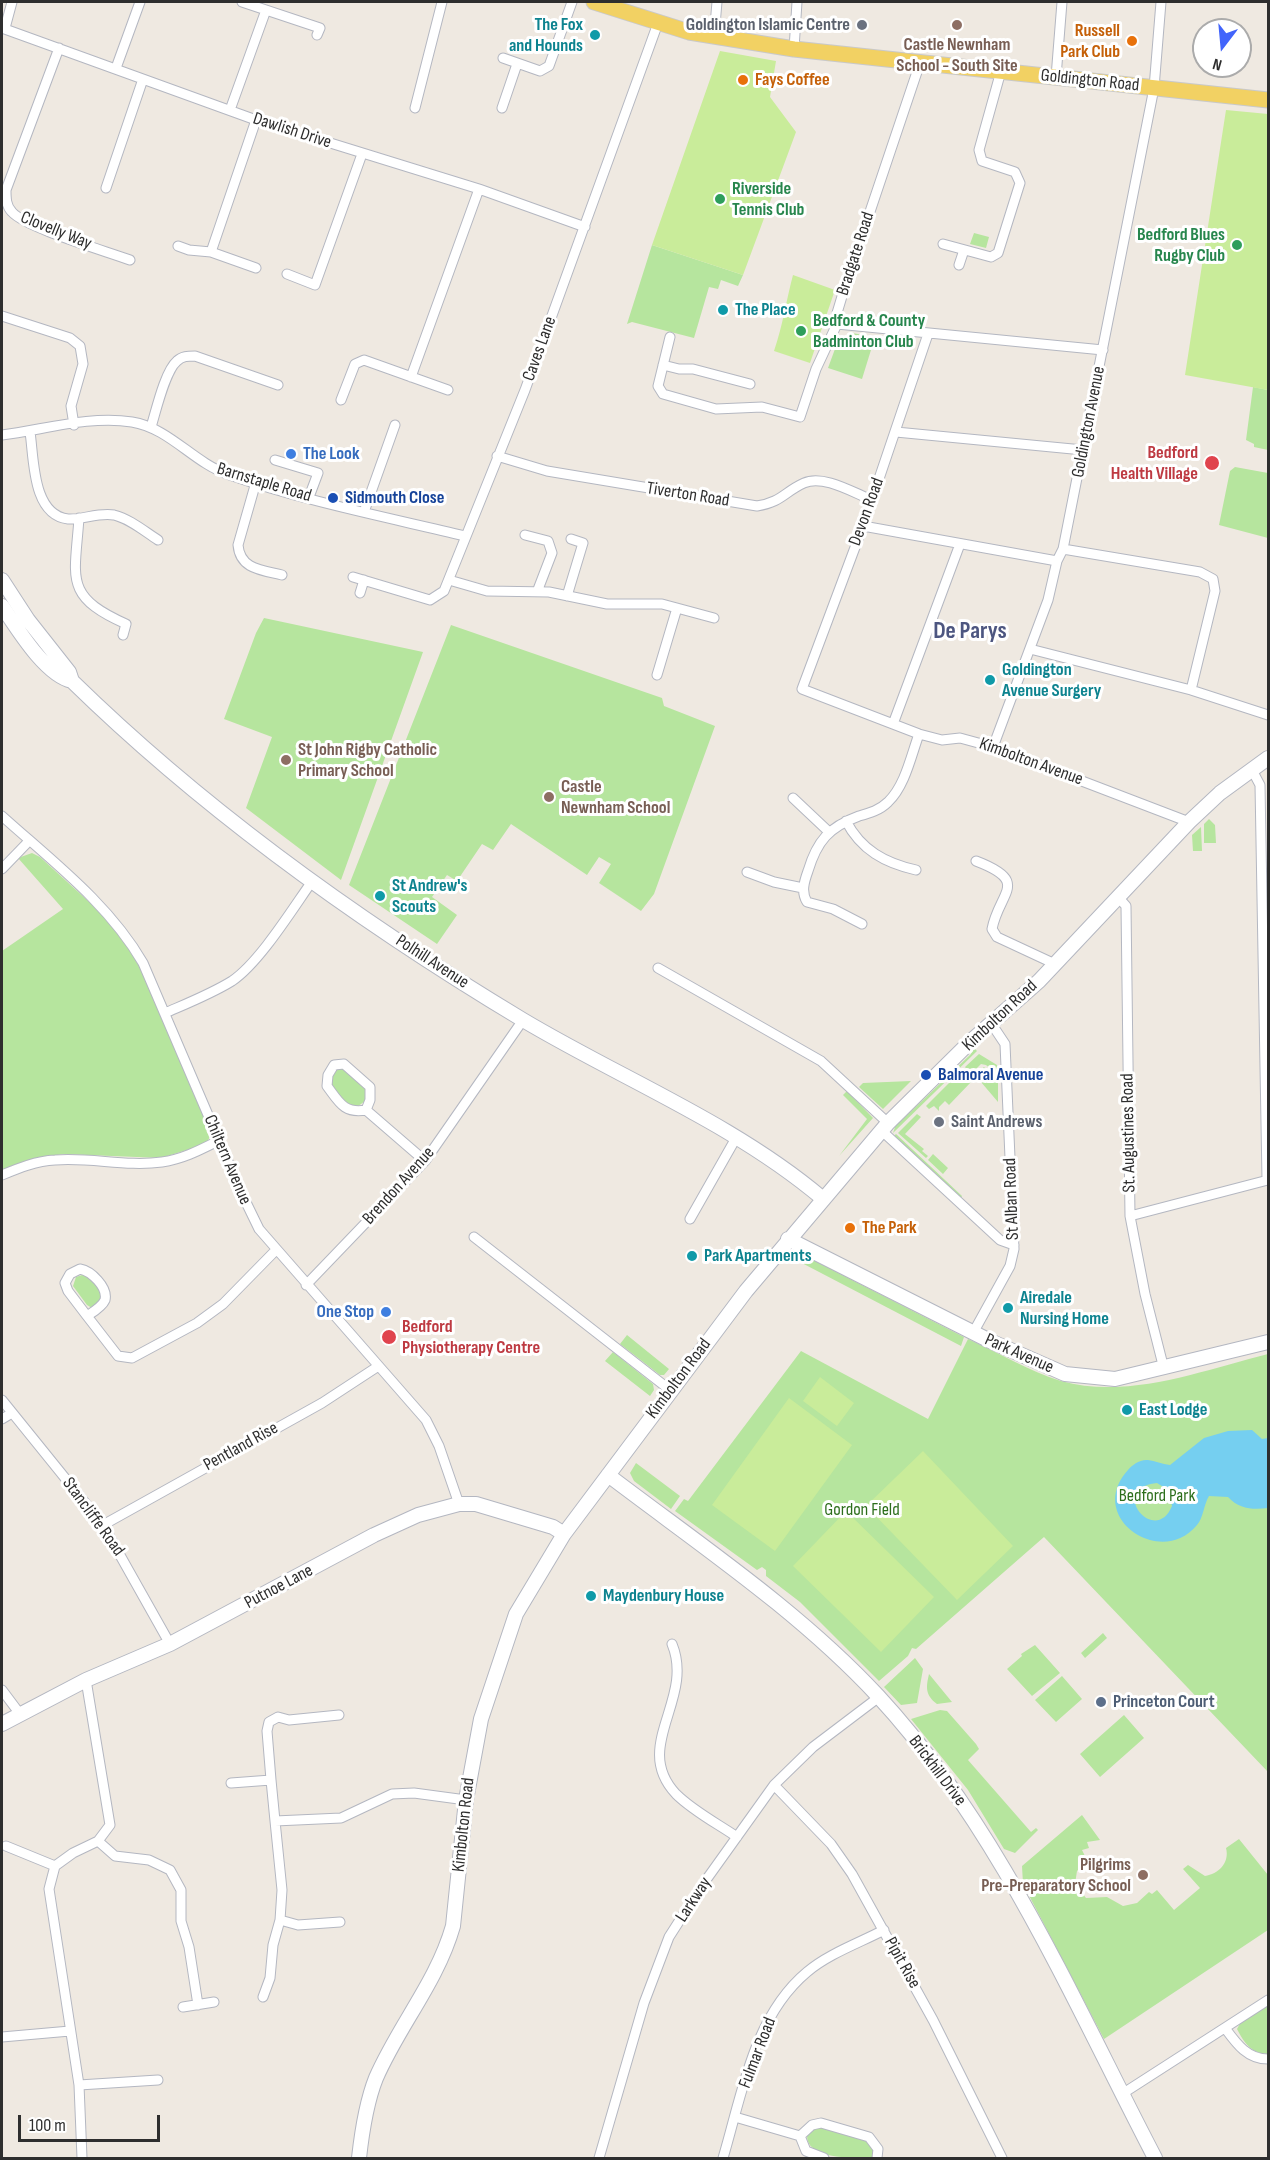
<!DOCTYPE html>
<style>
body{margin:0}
#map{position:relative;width:1270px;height:2160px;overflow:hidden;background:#efe9e1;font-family:"Sofia Sans Condensed",sans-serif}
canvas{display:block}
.frame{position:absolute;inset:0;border:3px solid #2e2e2e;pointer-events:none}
.north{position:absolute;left:1192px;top:18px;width:60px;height:60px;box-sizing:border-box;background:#fff;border:2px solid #ababab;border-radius:50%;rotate:196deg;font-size:16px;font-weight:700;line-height:24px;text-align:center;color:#2e2e2e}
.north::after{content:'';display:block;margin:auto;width:21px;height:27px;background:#4264fb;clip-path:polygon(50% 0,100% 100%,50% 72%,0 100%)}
.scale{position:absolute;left:18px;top:2115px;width:142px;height:27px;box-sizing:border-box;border:3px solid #2e2e2e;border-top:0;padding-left:8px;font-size:18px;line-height:21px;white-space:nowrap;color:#2e2e2e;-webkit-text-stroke:4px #fff;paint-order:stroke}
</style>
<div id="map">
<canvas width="1270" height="2160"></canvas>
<div class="frame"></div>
<div class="north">N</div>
<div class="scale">100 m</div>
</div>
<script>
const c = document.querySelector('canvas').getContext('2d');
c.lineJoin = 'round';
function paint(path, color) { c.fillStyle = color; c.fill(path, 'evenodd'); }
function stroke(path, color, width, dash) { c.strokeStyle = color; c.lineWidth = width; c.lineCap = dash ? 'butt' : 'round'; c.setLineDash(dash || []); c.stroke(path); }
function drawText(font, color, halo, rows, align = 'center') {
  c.font = font + ' "Sofia Sans Condensed",sans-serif'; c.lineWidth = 6; c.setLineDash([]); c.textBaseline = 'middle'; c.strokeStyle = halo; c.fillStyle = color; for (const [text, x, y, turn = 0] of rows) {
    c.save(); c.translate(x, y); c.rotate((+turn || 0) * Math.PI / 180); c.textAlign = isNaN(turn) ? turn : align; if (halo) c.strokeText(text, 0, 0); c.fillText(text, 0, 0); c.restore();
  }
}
const green = new Path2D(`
 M974,233L989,237L986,248L970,244Z
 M652,245L743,275L738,286L721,280L718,289L709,287L694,338L632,322L627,324Z
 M852,333L875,337L862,379L828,368L839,338Z
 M1253,387L1268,390V450L1254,447V444L1246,440Z
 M1235,467L1268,473V538L1219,525L1230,471Z
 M264,618L423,652L341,880L246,808L272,737L224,719L256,633Z
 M451,625L662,698L664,706L715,726L654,894L641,911L599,883L611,864L599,857L587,875L511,824L493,850L482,844L457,881L447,875L432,897L457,915L437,944L349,885Z
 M1209,819L1215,825L1216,843H1204V824Z
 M1201,827L1202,851H1193L1192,835Z
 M32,853L40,857L111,922L137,959L213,1131L206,1144L161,1158L63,1154L27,1161L2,1170V951L63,909L18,858Z
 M973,1047L977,1051L893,1133L897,1121L902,1120L971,1054Z
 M979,1054L997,1065L998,1075L986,1065L981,1064L973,1072H969L965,1067Z
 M984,1067L998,1082V1102L975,1075Z
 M338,1068L346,1070L365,1089V1101L357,1107H347L330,1083L333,1073Z
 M962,1070L972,1081L949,1105L945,1101L939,1107V1111L934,1106L929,1109L926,1106Z
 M911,1081L883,1109L859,1087L863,1083Z
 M847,1091L873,1118L839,1156L867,1119L843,1095Z
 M917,1114L921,1117L905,1134L924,1149L922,1151L928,1156L926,1158L898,1133Z
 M896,1134L962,1196L961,1198L894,1136Z
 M933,1154L948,1168L943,1174L928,1160Z
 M801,1254L964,1337L961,1346L798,1261Z
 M88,1273L105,1294L103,1302L92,1308L87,1305L73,1286L76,1277Z
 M627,1335L669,1369L664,1375H660L620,1344Z
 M968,1339C999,1353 1029,1371 1061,1381C1129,1400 1203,1370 1268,1354V1772L1044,1537L916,1649L912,1648L908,1656L879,1681L800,1602L766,1576V1570L762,1567L757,1570L675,1511L684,1499L688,1501L801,1351L928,1419Z
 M613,1352L653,1384L654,1390L650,1396L605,1361Z
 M636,1463L680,1496L671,1509L634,1481L630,1473Z
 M1103,1633L1107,1638L1085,1658L1081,1653Z
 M1035,1645L1060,1673L1032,1696L1007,1669L1022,1656L1021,1654Z
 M915,1658L923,1669L917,1703L901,1705L884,1687Z
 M929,1674L952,1702L937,1704C925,1695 926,1687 929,1674Z
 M1062,1676L1082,1699L1056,1722L1035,1700Z
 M940,1710L947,1711L976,1744L979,1749L968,1760L1031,1832L1036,1828L1038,1830L1015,1853L1004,1849L968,1790L911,1719Z
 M1124,1715L1144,1738L1100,1777L1080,1754Z
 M1082,1815L1100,1840L1087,1842L1089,1848L1082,1850L1087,1860L1077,1871L1075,1884L1086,1898L1107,1897L1123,1906L1137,1903L1149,1892L1152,1894L1157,1890L1174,1910L1200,1888L1183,1869L1188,1865L1205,1876C1218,1874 1230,1863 1226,1848L1239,1839L1268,1875V1930L1104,2039L1023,1884L1022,1866Z
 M1268,2002V2054C1252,2054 1244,2043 1237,2029L1242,2020Z
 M821,2127L868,2140L875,2146L874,2158C855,2158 807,2160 807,2136L814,2128Z`);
const pitch = new Path2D(`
 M720,51L776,61L770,97L796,132L743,275L652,245Z
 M1226,110L1268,114V390L1185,375Z
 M793,275L835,290L810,363L774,351C783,325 786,301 793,275Z
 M820,1377L854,1403L837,1426L803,1401Z
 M789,1398L852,1445L775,1551L712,1505Z
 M923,1451L1013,1546L957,1600L866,1506Z
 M846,1511L934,1597L881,1652L793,1566Z`);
const water = new Path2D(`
 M1252,1430L1262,1439L1268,1438V1508C1253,1510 1239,1509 1228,1497L1209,1496C1204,1504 1203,1519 1197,1525C1161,1569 1085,1517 1128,1470C1132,1465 1140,1459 1148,1460C1155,1461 1162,1464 1170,1465L1204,1438L1228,1431ZM1157,1483L1168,1490L1172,1506C1155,1547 1107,1488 1157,1483Z`);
const street = new Path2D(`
 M242,2L320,28L317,35
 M2,28L256,120L479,189L585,227
 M5,28L12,2
 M714,37L717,2
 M59,48L6,190C6,198 6,206 12,212C26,228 106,251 130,260
 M794,49L797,2
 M503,58L540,71L549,66L572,2
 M116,68L140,2
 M1056,77L1062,2
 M415,108L442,2
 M502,108L517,64
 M230,110L266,10
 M106,188L143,79
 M943,244L991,257L998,253L1020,183L1015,172L982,161L979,150L1001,71
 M178,246L189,250L211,252L256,268
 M211,252L256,120
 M959,265L964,250
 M287,274L315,285L362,154
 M2,316L70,338L80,346L83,364L71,406L74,425
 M837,324L1103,350
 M928,334L863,526L802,689L919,734L942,740L960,738L993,747L1189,822
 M670,337L658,386L663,394L716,409L762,407L800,417L816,369L837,324V313L846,283L920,63
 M663,365L679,369H693L750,384
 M411,377L479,189
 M341,400L355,364L364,360L448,390
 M151,427C156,411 165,371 177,361C182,356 188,356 195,356L278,385
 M30,432C34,458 32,515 68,519C82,520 99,512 114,515C130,519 144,531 158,540
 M896,432L1083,450
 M2,435C43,430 90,415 132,422C169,428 193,462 227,474C304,501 386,517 465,536
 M497,456L547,471L757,506C782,502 784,492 804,483C823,474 854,493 872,500
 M275,460L318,473L309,497
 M256,482L238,545C240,569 261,570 282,575
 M364,512L395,425
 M79,518C75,578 63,596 126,624L123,635
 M863,526L1057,561
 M525,535L548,541L552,553L537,592
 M1063,549L1200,572L1213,579L1215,591L1191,690
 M353,577L430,600L444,591L525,390L658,23
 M449,580L487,591L549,592L607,604H662L714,618
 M360,593L364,580
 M567,596L583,543L571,539
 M1030,649L1191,690L1268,715
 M657,675L677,608
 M893,724L960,544
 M993,747L1048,600L1057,561L1063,549L1154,88L1161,2
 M1252,770L1260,785L1267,1180
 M793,798L828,831
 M2,816C52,861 109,904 143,963L241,1192L259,1229L426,1420L439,1446L459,1504
 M846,821C861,850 885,863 916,870
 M976,861C1031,882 999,892 992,929L997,937L1055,964
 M2,869L29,841
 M747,872L774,882L803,888
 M1118,897L1126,906L1130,1216L1145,1294L1164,1369
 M862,924L833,909L807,902C801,892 804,882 808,871C817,841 829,827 859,816C870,813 880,810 888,802C905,786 911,756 919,734
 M658,968L821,1061L888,1123
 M165,1013C188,1003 211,994 232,981C260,962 293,908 313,880
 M366,1110L370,1100V1087L344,1064L334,1065L328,1075L327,1086C339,1102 344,1114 366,1110L425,1161
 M882,1131L1000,1240L1014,1245
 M2,1175C19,1168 36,1161 55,1160C91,1157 126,1167 162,1162C183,1159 200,1150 218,1141
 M1130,1216L1268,1180
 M690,1219L736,1138
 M474,1237L670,1390
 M80,1269C91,1271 108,1287 105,1300C102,1307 93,1312 87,1316L68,1291L65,1283L70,1274Z
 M306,1285L425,1161L523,1020
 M87,1316L118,1356L132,1358L197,1323L223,1304L276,1250
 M973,1333L1010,1266L1014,1249L1005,1044L991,1023
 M2,1400L103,1525L170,1644
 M2,1419L12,1413
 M103,1525L322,1403L377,1367
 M672,1644C695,1700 631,1746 676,1794C693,1811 718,1824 737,1837
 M2,1690L20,1714
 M271,1780L267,1731L269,1722L278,1717L289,1720L339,1715
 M231,1783L271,1780L275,1821L341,1818L392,1794L414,1793L466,1800
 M774,1785L831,1844L852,1874L933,2020L1002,2158
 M98,1841L115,1856L149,1860L170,1870L181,1890V1921L189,1947L198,2005
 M6,1846L55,1866
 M280,1920L298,1925L340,1922
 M263,1997L270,1978L273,1945L280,1920L282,1890L275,1821
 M183,2007L214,2002
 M1225,2028C1236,2043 1247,2059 1268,2059
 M2,2037L70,2031
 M79,2085L158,2080
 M1122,2094L1268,2000
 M735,2117L800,2136
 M800,2136L812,2125L821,2123L869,2137L878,2149L877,2158
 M800,2136L806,2151L824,2158
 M82,2158L79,2085L49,1889L55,1866L73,1853L98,1841L110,1825L86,1680
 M599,2158L644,2003L669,1937L701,1887L774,1785L813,1747L879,1697
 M723,2158C742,2095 753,2017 807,1972C828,1954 859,1943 884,1930`);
const secondary = new Path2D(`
 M2,580L28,620L69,672L72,681C206,812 363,924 523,1020C622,1079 733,1123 822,1198
 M2,606C17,628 45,675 72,681
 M788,1239L990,1341L1065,1374L1115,1379L1268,1342
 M608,1475C700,1545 799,1611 878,1696C1000,1828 1073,2001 1155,2158
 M2,1724L86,1680L170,1644L374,1535L418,1515L459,1504H476L553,1527L564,1534
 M359,2158C362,2131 366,2103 376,2078C399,2025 437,1982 453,1926L466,1800L481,1719L516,1614L564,1534L746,1291L888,1123L971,1041L1039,981L1189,822L1220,793L1268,758`);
const primary = new Path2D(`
 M594,2L689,32L794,49L1268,100`);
const markers = [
 [862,25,6,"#6b7280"],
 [957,25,6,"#8d6e63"],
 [595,35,6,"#0f9aa8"],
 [1132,41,6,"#e8710a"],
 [743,80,6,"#e8710a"],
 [720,199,6,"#2e9e5b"],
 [1237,245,6,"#2e9e5b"],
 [723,310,6,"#0f9aa8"],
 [801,331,6,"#2e9e5b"],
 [291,454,6,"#3f7fe0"],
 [1212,463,8,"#e0444e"],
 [333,498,6,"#1a4fb4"],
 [990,680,6,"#0f9aa8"],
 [286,760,6,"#8d6e63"],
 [549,797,6,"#8d6e63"],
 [380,896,6,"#0f9aa8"],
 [926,1075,6,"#1a4fb4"],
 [939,1122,6,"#6b7280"],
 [850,1228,6,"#e8710a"],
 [692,1256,6,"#0f9aa8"],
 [1008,1308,6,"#0f9aa8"],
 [386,1312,6,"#3f7fe0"],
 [389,1337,8,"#e0444e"],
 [1127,1410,6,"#0f9aa8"],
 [591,1596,6,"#0f9aa8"],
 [1101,1702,6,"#5c6f8a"],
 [1143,1875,6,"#8d6e63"]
];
const cultureNames = [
 ["The Fox",583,25,"right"],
 ["and Hounds",583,46,"right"],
 ["The Place",735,310],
 ["Goldington",1002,670],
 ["Avenue Surgery",1002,691],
 ["St Andrew's",392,886],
 ["Scouts",392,907],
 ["Park Apartments",704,1256],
 ["Airedale",1020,1298],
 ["Nursing Home",1020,1319],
 ["East Lodge",1139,1410],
 ["Maydenbury House",603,1596]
];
const worshipNames = [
 ["Goldington Islamic Centre",850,25],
 ["Saint Andrews",951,1122,"left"]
];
const foodNames = [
 ["Russell",1120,31,"right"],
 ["Park Club",1120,52,"right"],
 ["Fays Coffee",755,80],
 ["The Park",862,1228]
];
const educationNames = [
 ["Castle Newnham",957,45,"center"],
 ["School - South Site",957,66,"center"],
 ["St John Rigby Catholic",298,750],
 ["Primary School",298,771],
 ["Castle",561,787],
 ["Newnham School",561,808],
 ["Pilgrims",1131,1865,"right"],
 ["Pre-Preparatory School",1131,1886,"right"]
];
const streetNames = [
 ["Goldington Road",1090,81,6],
 ["Dawlish Drive",292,131,18],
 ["Clovelly Way",56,231,22],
 ["Bradgate Road",856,254,-72],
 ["Caves Lane",540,349,-70],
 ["Goldington Avenue",1089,422,-79],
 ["Barnstaple Road",264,483,17],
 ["Tiverton Road",688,495,9],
 ["Devon Road",867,512,-70],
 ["Kimbolton Avenue",1031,762,20],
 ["Polhill Avenue",432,962,33],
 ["Kimbolton Road",1000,1016,-43],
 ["St. Augustines Road",1129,1133,-91],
 ["Chiltern Avenue",227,1160,67],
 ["Brendon Avenue",399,1186,-48],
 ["St Alban Road",1012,1199,-92],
 ["Park Avenue",1019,1354,24],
 ["Kimbolton Road",679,1379,-53],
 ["Pentland Rise",241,1447,-29],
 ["Stancliffe Road",93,1517,54],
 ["Putnoe Lane",279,1587,-28],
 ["Brickhill Drive",937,1771,53],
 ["Kimbolton Road",464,1825,-84],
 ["Larkway",694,1900,-57],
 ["Pipit Rise",902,1963,61],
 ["Fulmar Road",758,2053,-69]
];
const leisureNames = [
 ["Riverside",732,189],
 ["Tennis Club",732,210],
 ["Bedford Blues",1225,235,"right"],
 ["Rugby Club",1225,256,"right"],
 ["Bedford & County",813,321],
 ["Badminton Club",813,342]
];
const healthNames = [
 ["Bedford",1198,453],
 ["Health Village",1198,474],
 ["Bedford",402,1327,"left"],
 ["Physiotherapy Centre",402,1348,"left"]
];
const shopNames = [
 ["The Look",303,454],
 ["One Stop",374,1312,"right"]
];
const transitNames = [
 ["Sidmouth Close",345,498],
 ["Balmoral Avenue",938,1075]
];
const parkNames = [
 ["Bedford Park",1157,1496],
 ["Gordon Field",862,1510]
];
const serviceNames = [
 ["Princeton Court",1113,1702]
];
const districtNames = [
 ["De Parys",970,632]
];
paint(green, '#b6e59e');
paint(pitch, '#c9ec9a');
paint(water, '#75cff0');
stroke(street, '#b4b7c1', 11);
stroke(secondary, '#b4b7c1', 16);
stroke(primary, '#c9c9c9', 17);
stroke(street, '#fff', 9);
stroke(secondary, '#fff', 14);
stroke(primary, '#f2d163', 15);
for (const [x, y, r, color] of markers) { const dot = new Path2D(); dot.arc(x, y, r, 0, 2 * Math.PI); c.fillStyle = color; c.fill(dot); stroke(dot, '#fff', 2); }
drawText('bold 18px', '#0d838f', '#fff', cultureNames, 'left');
drawText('bold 18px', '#5b616d', '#fff', worshipNames, 'right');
drawText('bold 18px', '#c56008', '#fff', foodNames, 'left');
drawText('bold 18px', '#785e54', '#fff', educationNames, 'left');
drawText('18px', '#2e2e2e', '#fff', streetNames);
drawText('bold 18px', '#27864d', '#fff', leisureNames, 'left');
drawText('bold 18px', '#be3a42', '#fff', healthNames, 'right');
drawText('bold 18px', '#366cbe', '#fff', shopNames, 'left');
drawText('bold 18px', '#164399', '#fff', transitNames, 'left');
drawText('18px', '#2c6e1b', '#fff', parkNames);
drawText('bold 18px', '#4e5e75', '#fff', serviceNames, 'left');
drawText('bold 24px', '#4d5680', '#fff', districtNames);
</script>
